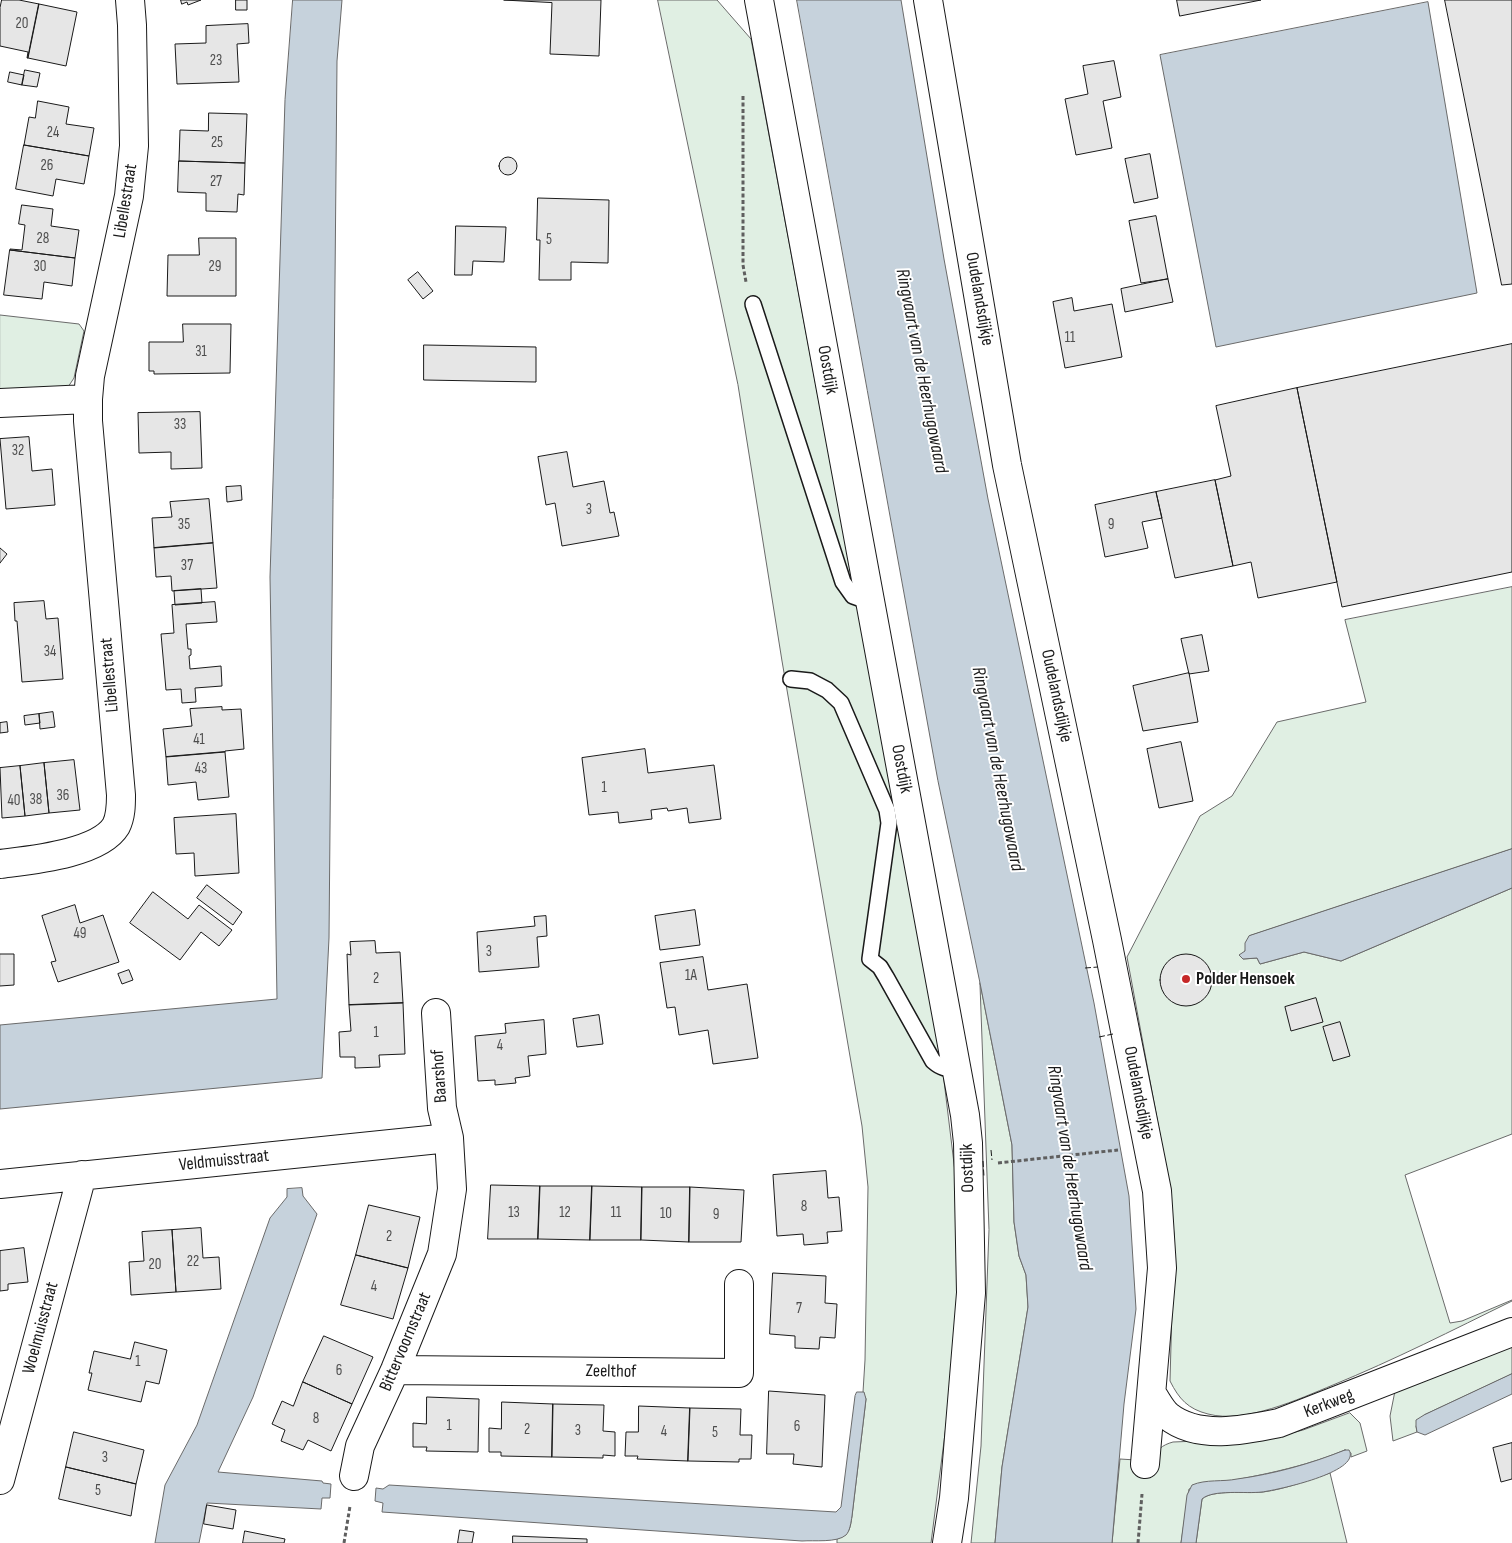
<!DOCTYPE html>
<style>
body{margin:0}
canvas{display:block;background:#fff}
</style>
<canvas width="1512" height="1543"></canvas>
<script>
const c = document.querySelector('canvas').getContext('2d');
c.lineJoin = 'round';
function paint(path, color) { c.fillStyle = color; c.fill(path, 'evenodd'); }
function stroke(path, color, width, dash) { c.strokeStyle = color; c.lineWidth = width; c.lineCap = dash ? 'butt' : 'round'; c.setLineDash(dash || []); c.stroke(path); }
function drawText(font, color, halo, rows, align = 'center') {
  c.font = font + ' "Sofia Sans Condensed",sans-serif'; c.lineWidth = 4; c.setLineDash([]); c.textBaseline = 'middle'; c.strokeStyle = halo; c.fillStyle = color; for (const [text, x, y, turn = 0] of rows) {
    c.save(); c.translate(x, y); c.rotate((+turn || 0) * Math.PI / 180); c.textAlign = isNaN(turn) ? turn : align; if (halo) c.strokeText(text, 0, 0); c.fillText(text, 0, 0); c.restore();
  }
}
const green = new Path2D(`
 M658,0H717L751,39L940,1048L956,1180L958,1262L954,1363L931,1543H837V1539C850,1534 850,1529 852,1516L866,1399L863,1392L865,1360L868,1187L862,1126L782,661L738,385Z
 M0,315L79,324L84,331L74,378L68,387L0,390Z
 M1512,587V849L1249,936L1243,959L1257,958L1260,964L1304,952L1341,961L1512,888V1134L1405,1175L1450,1323L1462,1321L1512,1300V1301C1453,1330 1394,1360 1333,1385C1299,1399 1245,1424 1208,1414C1188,1409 1179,1399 1170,1381L1174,1234L1166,1167L1127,957L1200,816L1232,796L1277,722L1366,702L1345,620Z
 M980,983L1012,1145L1014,1222L1019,1256L1026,1275L1028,1307L1002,1467L995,1543H971L981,1446L989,1230Z
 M1512,1347V1374L1424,1415L1416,1426L1417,1432L1393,1441L1390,1416L1395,1391Z
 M1350,1413L1360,1423L1367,1451L1351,1457V1453L1345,1450C1295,1471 1242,1478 1189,1489L1181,1543H1112L1120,1459L1152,1461C1156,1450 1162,1445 1173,1442L1272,1438L1303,1430Z
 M1330,1473L1347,1543H1196L1202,1499C1213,1489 1247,1494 1263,1492C1286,1489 1308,1480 1330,1473Z`);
const water = new Path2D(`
 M293,0H342L337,61L329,938L322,1078L0,1109V1025L277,999L270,577L285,100Z
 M797,0H901L944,259L988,499L1094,1003L1129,1196L1136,1309L1124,1404L1112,1543H995L1002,1467L1028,1307L1026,1275L1019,1256L1014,1222L1012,1145L980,983L938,781Z
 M1428,2L1477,293L1216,347L1160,55Z
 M1512,849V888L1341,961L1304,952L1260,964L1257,958L1243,959L1239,955L1245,951V943L1249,936Z
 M302,1188L303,1196L317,1214L253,1397L218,1472L322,1481L323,1483L331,1484L330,1498H322L321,1509L207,1503L199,1543H155L165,1485L197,1425L270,1218L287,1197V1189Z
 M1512,1374V1394L1425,1435L1417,1432L1416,1426V1420L1424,1415Z
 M857,1392H864L866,1399L852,1516C851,1522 850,1531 846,1535C837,1543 814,1540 802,1541L382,1512L383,1503L375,1501L376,1488L383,1489L389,1485L836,1512L841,1507L855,1396Z
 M1345,1450H1349C1362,1472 1277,1490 1262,1492C1246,1494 1213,1489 1202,1499L1196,1543H1181L1187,1495L1192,1485C1206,1479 1223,1482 1237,1479C1274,1474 1310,1464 1345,1450Z`);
const building = new Path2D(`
 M2,0H19L39,4L28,58H27L28,52L0,46V8Z
 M181,0H201L188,5L187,2L182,4Z
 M236,0H247V10H236Z
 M504,0H601L599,56L550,54L552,3Z
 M1177,0H1261L1180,16Z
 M1445,0H1512V284L1502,285Z
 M39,4L77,12L66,66L28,58Z
 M248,24L249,43L237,44L239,82L177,84L175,44L206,43V26Z
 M1114,61L1121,97L1103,101L1112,148L1076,155L1065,99L1088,94L1083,66Z
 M25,70L40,73L37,87L22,85Z
 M10,72L24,75L22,85L8,82Z
 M38,101L69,107L66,124L94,128L89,156L24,145L29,117L35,118Z
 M209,113L247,114L245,163L179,161L180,130L208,131Z
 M24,145L89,156L84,184L56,179L53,196L16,189Z
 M1150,154L1158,198L1134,203L1125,159Z
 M499 166a9 9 0 1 1 18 0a9 9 0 1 1-18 0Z
 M179,161L245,163L244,195L238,194L237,212L206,211V193L178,192Z
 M538,198L609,200L608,263L571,262V280H539L540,240H537Z
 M22,205L53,209L51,226L79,230L75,258L10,250V249L22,250L25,225L19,224Z
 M1156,216L1168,279L1141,283L1129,221Z
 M456,226L506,227L504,262L473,261L472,275H455Z
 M199,238H236V296H167L168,255H199Z
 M10,250L75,258L72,286L44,282L42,299L4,295Z
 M418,272L433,291L423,299L408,280Z
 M1168,279L1173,302L1125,312L1121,289Z
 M1072,298L1074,311L1112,304L1122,357L1065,368L1053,302Z
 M183,324H231L230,373L154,374V371H149V342H183Z
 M1512,344V572L1342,607L1297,388Z
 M424,345L536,347V382L424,380Z
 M1297,388L1337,582L1258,598L1251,562L1233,566L1215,480L1231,476L1216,406Z
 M200,412L202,468L171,469V452L139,453L138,413Z
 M29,437L32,471L52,469L55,505L6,509L0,439Z
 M567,452L573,487L604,481L610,513L614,512L619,536L562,546L555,503L546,505L538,457Z
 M1215,480L1233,566L1175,578L1156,492Z
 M241,486L242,500L227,502L226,487Z
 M1156,492L1162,518L1142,522L1148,548L1105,557L1095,505Z
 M209,499L213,543L154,548L152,518L172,517L170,502Z
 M213,543L217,588L172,591L171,576L156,577L154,548Z
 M0,548L7,554L0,563Z
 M201,589L202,603L175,605L174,591Z
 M44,601L46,619L58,618L63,679L22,682L17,621H15L14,603Z
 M215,602L217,622L186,624L188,649H191V655L189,656L190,669L221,666L222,686L195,688L196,702L182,703L181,689L166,690L161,634L174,633L172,605Z
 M1202,635L1209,671L1189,674L1181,639Z
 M1189,673L1198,722L1143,731L1133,686Z
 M222,707V710L241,709L244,749L225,751V752L166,757L163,729L192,726L190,709Z
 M53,712L55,727L40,729L39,714Z
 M39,714L40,723L25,725L24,716Z
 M7,722L8,732L0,733V723Z
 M1181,742L1193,801L1159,808L1147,749Z
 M645,749L648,773L714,765L721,819L689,823L687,808L668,811L667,808L651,810L652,819L619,823L618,812L589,815L582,758Z
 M225,752L229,797L198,800L196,782L168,785L166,757Z
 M74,760L80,810L49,813L44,763Z
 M44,763L49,813L25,816L20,766Z
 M20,766L25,816L2,818L0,768Z
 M236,814L239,873L195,876L194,853L176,854L174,818Z
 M207,885L242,912L233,925L197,898Z
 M153,892L188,919L199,905L232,930L219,946L201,932L180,960L130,923Z
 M75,905L80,923L103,915L119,962L58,982L51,962L56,961L42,916Z
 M695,910L700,945L660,950L655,916Z
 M546,916L547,936L537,937L539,967L479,972L477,932L535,926L534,917Z
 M375,941L376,953L400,952L403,1003L349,1005L347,954L351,955L350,942Z
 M1160 980a26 26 0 1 1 52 0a26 26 0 1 1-52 0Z
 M0,954H14V985L0,986Z
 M703,957L708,990L747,984L758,1058L713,1064L708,1030L679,1035L675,1007L667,1008L660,963Z
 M129,970L133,980L122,984L118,974Z
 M1316,998L1323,1022L1291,1031L1285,1007Z
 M403,1003L405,1054L379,1055L380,1067L355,1068V1057H340L339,1032L351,1031L349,1005Z
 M599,1015L603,1044L577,1047L573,1019Z
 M544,1020L546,1054L528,1056L530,1076L515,1078L516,1083L495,1085V1080L478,1081L475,1036L506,1033L505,1024Z
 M1340,1022L1350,1056L1333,1061L1323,1027Z
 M826,1171L828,1198L839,1197L842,1231L827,1232L828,1243L804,1245L803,1234L777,1236L773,1175Z
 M491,1185L540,1186L538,1239H488Z
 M540,1186H592L590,1240L538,1239Z
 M592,1186L642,1187L641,1240H590Z
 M642,1187H690L689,1242L641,1240Z
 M690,1187L744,1190L741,1242H689Z
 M369,1205L420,1217L408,1268L356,1255Z
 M201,1228L203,1258L219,1257L221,1289L176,1292L172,1230Z
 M172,1230L176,1292L131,1295L129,1262L144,1261L142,1232Z
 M24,1248L28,1282L8,1284V1290L0,1291V1251Z
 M356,1255L408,1268L393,1319L341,1305Z
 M773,1273L826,1276L825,1303L837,1304L835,1338L820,1337L819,1349L795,1348V1336L770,1334Z
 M324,1336L373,1357L352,1404L303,1382Z
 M135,1342L167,1350L159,1384L146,1381L141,1402L88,1390L92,1373H89L94,1351L130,1359Z
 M303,1382L352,1404L331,1451L308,1440L303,1450L281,1441L285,1430L272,1424L282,1401L293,1406Z
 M769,1391L825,1395L822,1467L793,1464L794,1454H767Z
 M427,1397L479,1399L478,1452L426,1451L427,1447H413V1423L426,1424Z
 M502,1402L553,1404L552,1457L501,1456V1452H489V1428L501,1429Z
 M553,1404L604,1405L603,1431L615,1432V1456L603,1455V1458L552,1457Z
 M639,1406L690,1408L688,1461L637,1459L638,1456H625L626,1432H638Z
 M690,1408L741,1409L740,1435H752L751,1459H739V1462L688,1461Z
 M74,1432L144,1450L136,1484L66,1467Z
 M1512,1443V1479L1501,1482L1493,1448Z
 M66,1467L136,1484L131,1516L59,1499Z
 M207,1505L236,1510L233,1529L204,1524Z
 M460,1530L474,1532L472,1543H458Z
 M245,1531L285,1539L284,1543H243Z
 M513,1536L587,1539V1543H513Z`);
const path = new Path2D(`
 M743,96V265L746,282
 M998,1163L1118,1150
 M344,1543L350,1506
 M1138,1543L1142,1494`);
const service = new Path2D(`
 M753,304L843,582L853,596L870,602
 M791,679L810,681L827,690L841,703L887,810L889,823L870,959L880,967L886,977L933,1061C941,1068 946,1069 957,1069`);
const minor = new Path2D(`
 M759,0L965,1115L968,1143L971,1293L954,1498L947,1543
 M928,0L1007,465L1107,940L1157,1191L1162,1268L1145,1464
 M0,403L88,399
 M0,864C30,860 99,854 116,826C121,816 121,805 121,795L88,421V399L90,376L129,196L134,146L132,25L130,0
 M0,1184L449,1138
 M395,1370L739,1373V1284
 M1152,1394C1157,1401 1161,1410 1168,1416C1198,1440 1245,1430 1279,1423L1512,1332
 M354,1476L360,1446L395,1370L442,1254L452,1189L449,1138L442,1108L436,1013
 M0,1480L82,1175`);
const fence = new Path2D(`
 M1085,968L1098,967
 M1099,1037L1113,1034
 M991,1150L992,1160
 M983,1161L984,1177`);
const markers = [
 [1186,979,5,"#c62828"]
];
const numberNames = [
 ["20",22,24],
 ["23",216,61],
 ["24",53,133],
 ["25",217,143],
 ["26",47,166],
 ["27",216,182],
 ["28",43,239],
 ["5",549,240],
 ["30",40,267],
 ["29",215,267],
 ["11",1070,338],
 ["31",201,352],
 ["33",180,425],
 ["32",18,451],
 ["3",589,510],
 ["35",184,525],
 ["9",1111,525],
 ["37",187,566],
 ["34",50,652],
 ["41",199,740],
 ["43",201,769],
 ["1",604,788],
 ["36",63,796],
 ["38",36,800],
 ["40",14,801],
 ["49",80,934],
 ["3",489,952],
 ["1A",691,976],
 ["2",376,979],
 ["1",376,1033],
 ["4",500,1046],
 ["8",804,1207],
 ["13",514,1213],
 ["12",565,1213],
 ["11",616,1213],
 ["10",666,1214],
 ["9",716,1215],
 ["2",389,1237],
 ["22",193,1262],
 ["20",155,1265],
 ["4",374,1287],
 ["7",799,1309],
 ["1",138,1362],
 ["6",339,1371],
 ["8",316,1419],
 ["1",449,1426],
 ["6",797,1427],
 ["2",527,1430],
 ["3",578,1431],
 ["4",664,1432],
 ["5",715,1433],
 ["3",105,1458],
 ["5",98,1491]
];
const streetNames = [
 ["Libellestraat",126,201,-81],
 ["Oudelandsdijkje",979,299,80],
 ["Oostdijk",827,370,80],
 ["Libellestraat",110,675,-95],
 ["Oudelandsdijkje",1056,696,78],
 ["Oostdijk",901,769,79],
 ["Baarshof",440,1076,-94],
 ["Oudelandsdijkje",1138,1093,79],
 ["Veldmuisstraat",224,1161,-6],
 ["Oostdijk",968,1168,-92],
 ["Woelmuisstraat",41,1328,-75],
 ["Bittervoornstraat",406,1342,-67],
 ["Zeelthof",611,1372,1],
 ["Kerkweg",1329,1404,-21]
];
const poiNames = [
 ["Polder Hensoek",1196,979]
];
const waterNames = [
 ["Ringvaart van de Heerhugowaard",921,371,79],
 ["Ringvaart van de Heerhugowaard",997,769,79],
 ["Ringvaart van de Heerhugowaard",1069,1168,81]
];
paint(green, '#e0efe3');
stroke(green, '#6a6a6a', 1);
paint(water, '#c6d2dc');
stroke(water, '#6a6a6a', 1);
paint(building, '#e6e6e6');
stroke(building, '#1a1a1a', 1);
stroke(service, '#1a1a1a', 18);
stroke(minor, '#1a1a1a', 30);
stroke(path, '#5f5f5f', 3, [4, 2.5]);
stroke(service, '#fff', 15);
stroke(minor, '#fff', 28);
stroke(fence, '#1a1a1a', 1, [6, 2.5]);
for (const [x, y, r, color] of markers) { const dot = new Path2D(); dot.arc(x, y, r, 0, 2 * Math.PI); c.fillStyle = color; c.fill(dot); stroke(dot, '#fff', 2); }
drawText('15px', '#4d4d4d', null, numberNames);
drawText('18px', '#1a1a1a', '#fff', streetNames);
drawText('bold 18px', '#1a1a1a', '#fff', poiNames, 'left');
drawText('italic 19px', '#1a1a1a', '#fff', waterNames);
</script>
